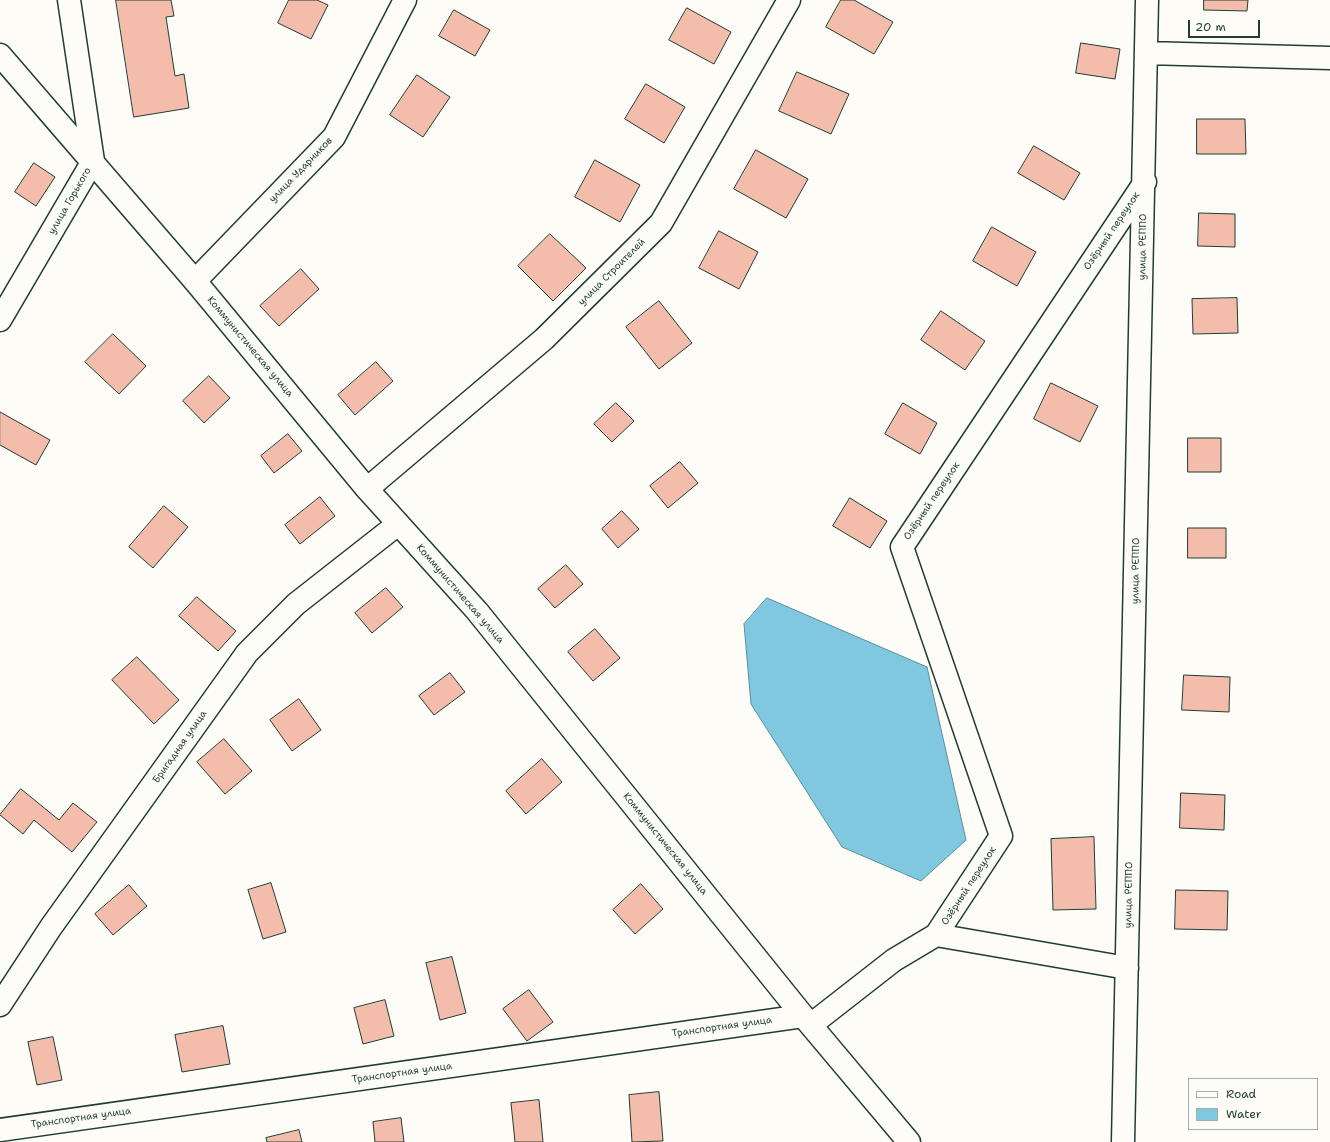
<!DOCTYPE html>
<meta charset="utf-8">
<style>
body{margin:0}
#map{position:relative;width:1330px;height:1142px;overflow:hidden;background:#fdfcf7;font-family:"Shantell Sans",sans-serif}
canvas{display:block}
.legend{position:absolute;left:1188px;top:1078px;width:130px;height:52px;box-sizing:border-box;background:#fdfcf7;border:1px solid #a4b0a9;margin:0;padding:5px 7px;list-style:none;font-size:12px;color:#1f3d34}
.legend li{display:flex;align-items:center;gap:8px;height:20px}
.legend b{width:20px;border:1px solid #a4b0a9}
.scale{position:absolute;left:1188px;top:20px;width:72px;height:18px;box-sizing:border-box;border:2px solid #1f3d34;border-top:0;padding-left:5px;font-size:12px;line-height:14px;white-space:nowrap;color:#1f3d34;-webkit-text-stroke:3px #fdfcf7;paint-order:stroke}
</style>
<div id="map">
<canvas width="1330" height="1142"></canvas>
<ul class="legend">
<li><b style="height:5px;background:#fdfcf7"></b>Road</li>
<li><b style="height:11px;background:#7fc8e0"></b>Water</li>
</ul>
<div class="scale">20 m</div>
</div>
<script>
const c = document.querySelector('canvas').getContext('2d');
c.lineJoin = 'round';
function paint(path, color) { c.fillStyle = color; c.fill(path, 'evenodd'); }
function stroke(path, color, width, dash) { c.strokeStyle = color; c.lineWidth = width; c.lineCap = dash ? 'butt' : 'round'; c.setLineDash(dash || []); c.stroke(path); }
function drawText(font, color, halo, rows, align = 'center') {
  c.font = font + ' "Shantell Sans",sans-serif'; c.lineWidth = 3.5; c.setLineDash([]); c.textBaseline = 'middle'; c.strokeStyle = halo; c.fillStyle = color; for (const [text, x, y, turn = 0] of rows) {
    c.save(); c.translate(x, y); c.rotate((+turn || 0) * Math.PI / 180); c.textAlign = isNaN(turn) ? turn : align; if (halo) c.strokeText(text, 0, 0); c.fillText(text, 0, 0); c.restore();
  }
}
const water = new Path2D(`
 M767,598L927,667L966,840L921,881L842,847L751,704L744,624Z`);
const building = new Path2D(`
 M116,0H171L174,16L166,17L175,76L184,74L189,108L134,117Z
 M289,0H317L328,5L311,39L278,23Z
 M841,0H854L893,22L874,54L826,27Z
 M1204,0H1248L1247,11L1204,10Z
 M687,8L731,32L714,64L669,40Z
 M454,10L490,30L475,56L439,36Z
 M1081,43L1120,49L1115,79L1076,73Z
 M797,72L849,94L831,134L779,111Z
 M417,75L450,97L423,137L390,115Z
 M646,84L685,107L664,143L625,119Z
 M1197,119H1245L1246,154H1197Z
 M1034,146L1080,173L1064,200L1018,173Z
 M756,150L808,179L786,218L734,189Z
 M595,160L640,185L620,222L575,197Z
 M34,163L55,177L36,206L15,192Z
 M1199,213L1235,214V247L1198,246Z
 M992,227L1036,252L1017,286L973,261Z
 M719,231L758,252L739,289L699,268Z
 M550,234L586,268L553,301L518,266Z
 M301,269L319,289L279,326L260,306Z
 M1237,298L1238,333L1193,334L1192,299Z
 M659,301L692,343L659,369L626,327Z
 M941,311L985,341L965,370L921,340Z
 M113,334L146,366L119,394L85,362Z
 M376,362L393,381L355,415L338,395Z
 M209,376L230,398L204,423L183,401Z
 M1051,383L1098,406L1080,442L1034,419Z
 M616,403L634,421L612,442L594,424Z
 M903,403L937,423L920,454L885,434Z
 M0,412L50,440L36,465L0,445Z
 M288,434L302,451L274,473L261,456Z
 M1188,438H1221V472H1188Z
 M680,462L698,483L668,508L650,486Z
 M320,497L335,516L300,544L285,525Z
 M850,498L887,521L870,548L833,526Z
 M164,506L188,527L153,568L129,547Z
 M622,511L639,529L618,548L602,529Z
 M1188,528H1226V558H1188Z
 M566,565L583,584L555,608L538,589Z
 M386,588L403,607L372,633L355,613Z
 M197,597L236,631L218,651L179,616Z
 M595,629L620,658L593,681L568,652Z
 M137,657L179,700L154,724L112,680Z
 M450,673L465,692L434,715L419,696Z
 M1184,675L1230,677L1229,712L1182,710Z
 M299,699L321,730L292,751L270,720Z
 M224,739L252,771L225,794L197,762Z
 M542,759L562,782L526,814L506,791Z
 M21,789L59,820L73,803L97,822L72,852L34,820L23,834L0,815Z
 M1181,793L1225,795L1224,830L1180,828Z
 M1094,837L1096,909L1053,910L1051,839Z
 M271,883L286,932L263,939L248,890Z
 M641,884L663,909L635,934L613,910Z
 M129,885L147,906L113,935L95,914Z
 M1176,890L1228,891L1227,930L1175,929Z
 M452,957L466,1013L440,1020L426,963Z
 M529,990L553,1022L527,1041L503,1009Z
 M385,1000L394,1036L363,1044L354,1008Z
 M223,1026L230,1064L182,1072L175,1035Z
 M53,1037L62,1080L37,1085L28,1042Z
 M659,1092L663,1141L632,1142L629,1095Z
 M539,1100L543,1142H515L511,1103Z
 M401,1118L404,1142H375L373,1122Z
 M299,1130L302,1142H267L266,1138Z`);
const minor = new Path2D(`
 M1146,53L1330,58
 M195,281L334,137L405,0
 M0,320L93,161L69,0
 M367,489L544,339L661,223L789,0
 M936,935L1001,836L902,547L1145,182
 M0,1005L51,927L247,653L296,604L398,524
 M812,1024L894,960L936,935L1127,968
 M0,1130L803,1016
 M1123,1142L1147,0`);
const tertiary = new Path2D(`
 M0,55L195,281L367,489L477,611L803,1016L909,1142`);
const streetNames = [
 ["улица Ударников",301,170,-46],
 ["улица Горького",70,201,-60],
 ["Озёрный переулок",1112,231,-56],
 ["улица РЕППО",1143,247,-89],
 ["улица Строителей",612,272,-45],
 ["Коммунистическая улица",250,347,50],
 ["Озёрный переулок",932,501,-56],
 ["улица РЕППО",1136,571,-89],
 ["Коммунистическая улица",460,594,49],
 ["Бригадная улица",180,747,-55],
 ["Коммунистическая улица",665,844,51],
 ["Озёрный переулок",969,886,-57],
 ["улица РЕППО",1129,895,-89],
 ["Транспортная улица",722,1027,-8],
 ["Транспортная улица",402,1073,-8],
 ["Транспортная улица",81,1118,-8]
];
paint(water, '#7fc8e0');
stroke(water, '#59909b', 1);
paint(building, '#f4bcab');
stroke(building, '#1f3d34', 1);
stroke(minor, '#1f3d34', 25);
stroke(tertiary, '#1f3d34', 25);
stroke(minor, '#fdfcf7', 22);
stroke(tertiary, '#fdfcf7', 22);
drawText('10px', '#1f3d34', '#fdfcf7', streetNames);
</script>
